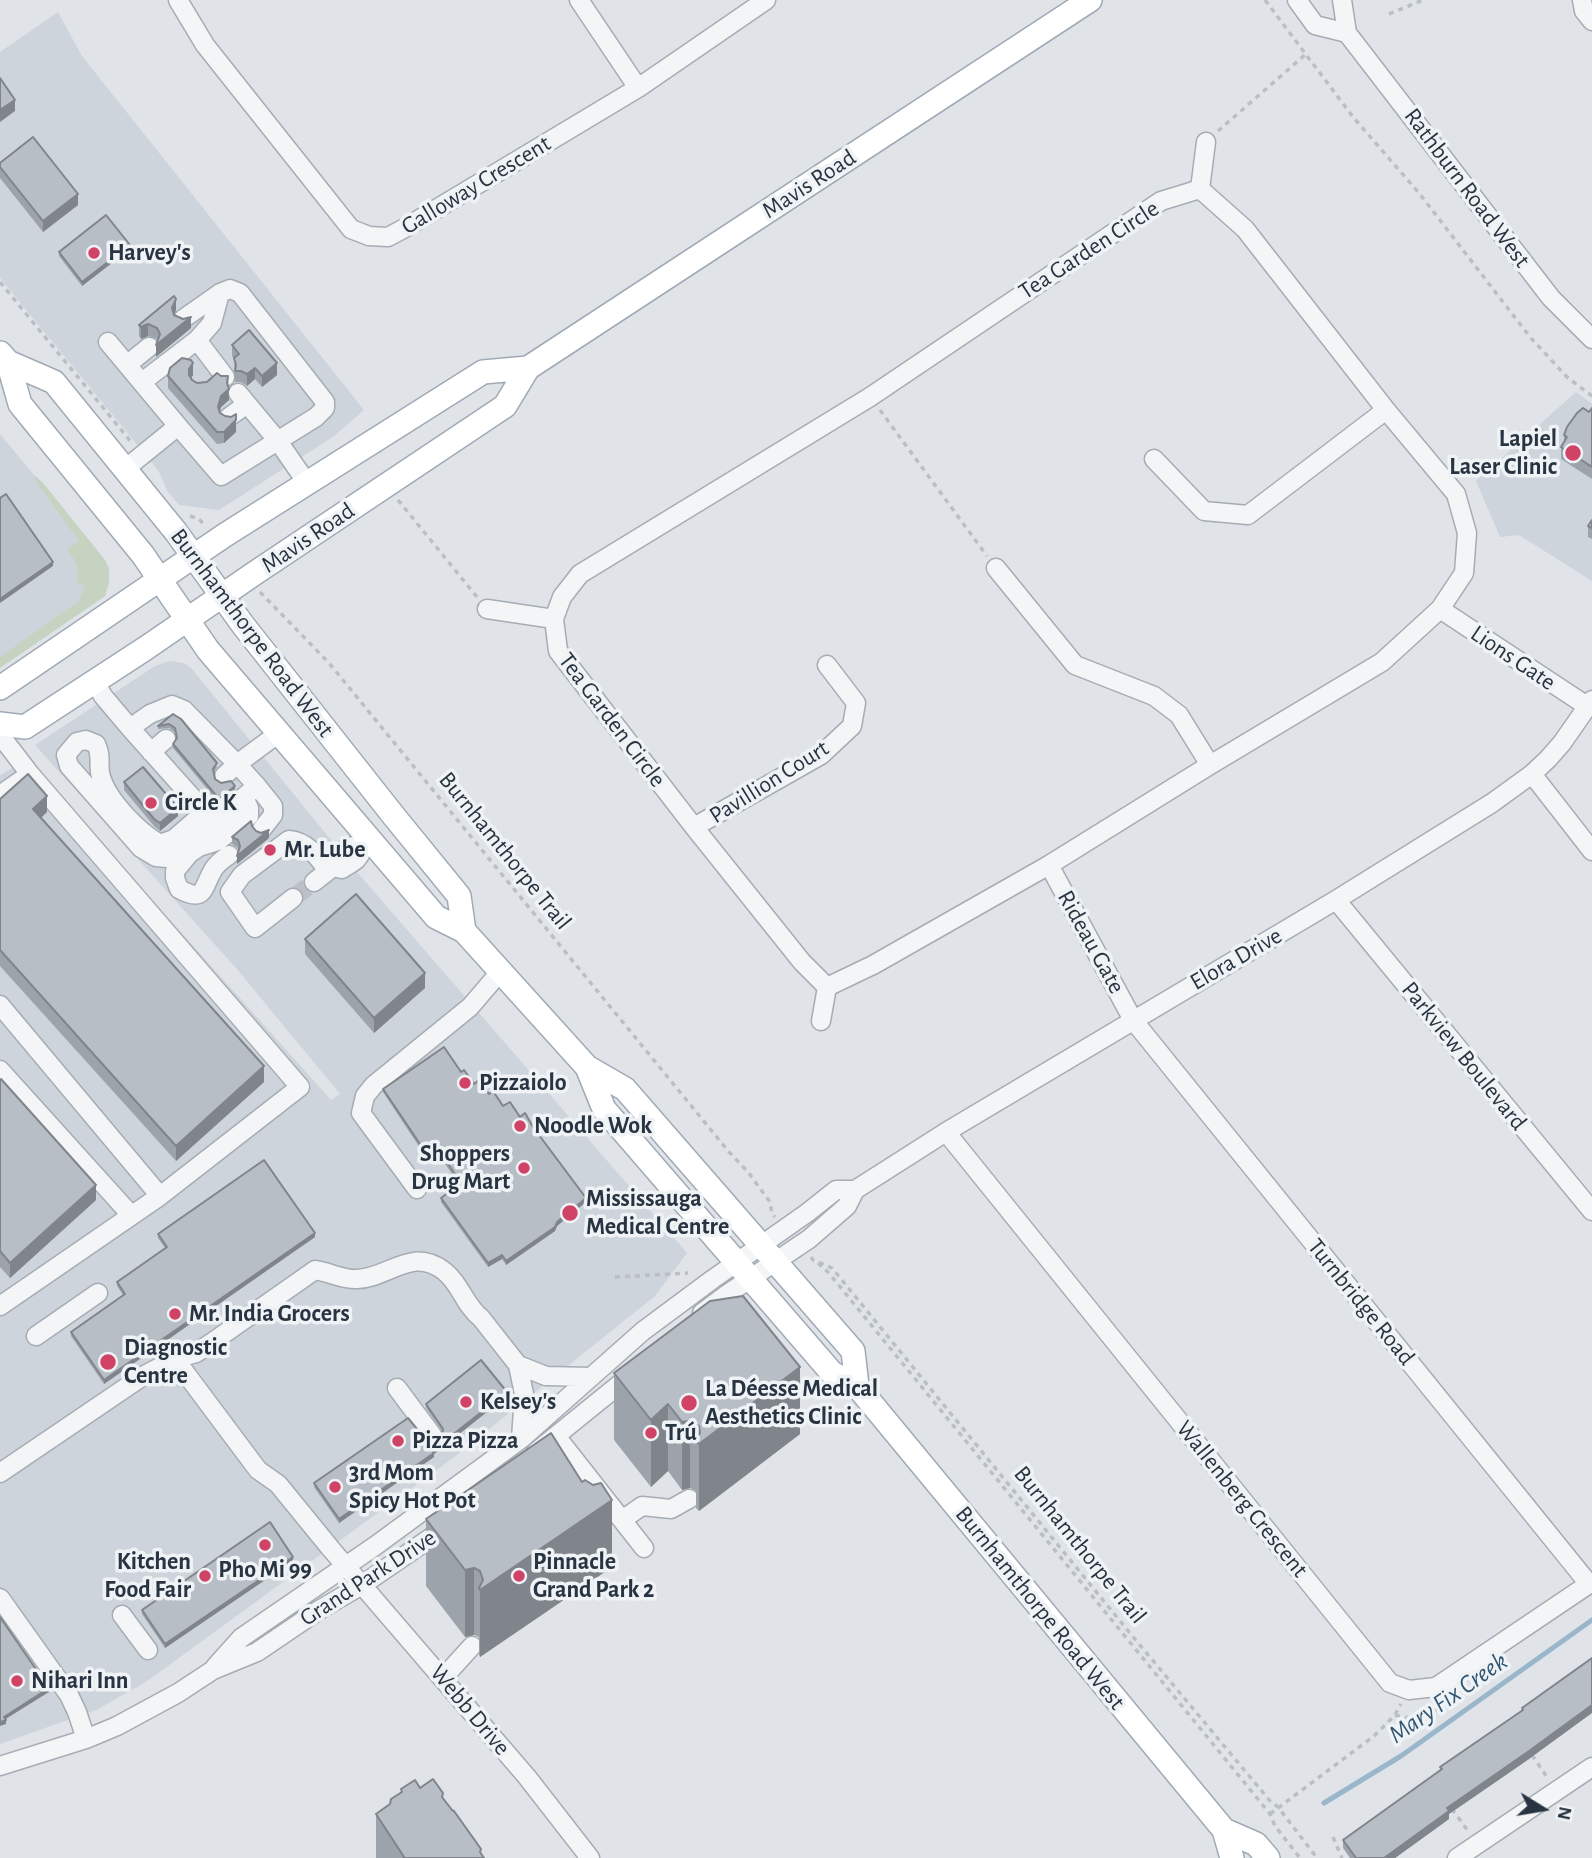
<!DOCTYPE html>
<meta charset="utf-8">
<style>
body{margin:0}
#map{position:relative;width:1592px;height:1858px;overflow:hidden;background:#e0e4e9;font-family:"Alegreya Sans",sans-serif}
canvas{display:block}
.north{position:absolute;left:1508px;top:1774px;width:70px;height:70px;-webkit-text-stroke:5px #eff3f6;paint-order:stroke;rotate:101deg;font-size:19px;font-weight:700;line-height:28px;text-align:center;color:#283441}
.north::after{content:'';display:block;margin:auto;width:24px;height:32px;background:#283441;clip-path:polygon(50% 0,100% 100%,50% 72%,0 100%)}
</style>
<div id="map">
<canvas width="1592" height="1858"></canvas>
<div class="north">N</div>
</div>
<script>
const c = document.querySelector('canvas').getContext('2d');
c.lineJoin = 'round';
function paint(path, color) { c.fillStyle = color; c.fill(path, 'evenodd'); }
function stroke(path, color, width, dash) { c.strokeStyle = color; c.lineWidth = width; c.lineCap = dash ? 'butt' : 'round'; c.setLineDash(dash || []); c.stroke(path); }
function drawText(font, color, halo, rows, align = 'center') {
  c.font = font + ' "Alegreya Sans",sans-serif'; c.lineWidth = 7; c.setLineDash([]); c.textBaseline = 'middle'; c.strokeStyle = halo; c.fillStyle = color; for (const [text, x, y, turn = 0] of rows) {
    c.save(); c.translate(x, y); c.rotate((+turn || 0) * Math.PI / 180); c.textAlign = isNaN(turn) ? turn : align; if (halo) c.strokeText(text, 0, 0); c.fillText(text, 0, 0); c.restore();
  }
}
const built = new Path2D(`
 M58,12L82,56L364,410L333,437L219,510L179,505L168,492L158,470L0,278V52Z
 M1576,392L1592,404V581L1519,535L1500,537L1476,481Z
 M0,434L35,476L43,483L105,560L109,568V580L105,596L0,668Z
 M170,661L184,663L192,669L357,872L687,1253L655,1296L453,1458L146,1682L96,1710L0,1744V775L27,760L331,1100L340,1094L236,968L35,745L155,666Z`);
const green = new Path2D(`
 M35,476L43,483L105,560C111,573 110,583 105,596L0,668V657L79,601L85,585L76,583C80,567 76,562 67,549L79,541L35,480Z`);
const stream = new Path2D(`
 M1324,1803L1401,1756L1592,1620`);
const minorTunnel = new Path2D(`
 M293,898L314,882`);
const path = new Path2D(`
 M1265,0L1353,117L1419,193L1530,337L1567,377L1592,396
 M1389,14L1423,0
 M1218,131L1306,54
 M0,282L132,443
 M880,410L987,556
 M398,500L477,597
 M190,516L199,519L204,525
 M260,592L329,663L729,1152L748,1172L770,1202L772,1214L775,1217
 M811,1257L813,1260L832,1268L1129,1632L1271,1802L1278,1807L1317,1858
 M818,1263L828,1272L1270,1814L1275,1826L1300,1858
 M615,1277L688,1273
 M1395,1715C1413,1720 1428,1719 1441,1705
 M1532,1755L1547,1777
 M1452,1809L1468,1831
 M1270,1814L1374,1736L1395,1715L1401,1704
 M1333,1837L1342,1858`);
const minor = new Path2D(`
 M178,0L205,45L351,229L369,236L388,237L403,229L638,88L766,0
 M579,0L638,88
 M1297,0L1315,25L1347,33
 M1342,0L1347,33L1551,298L1592,339
 M1582,0L1584,11L1592,21
 M1200,189L1245,229L1386,410L1456,494L1467,533L1464,573L1440,609L1382,662L1210,765L1049,865L873,965L827,987L802,962L694,827L558,651L554,619L562,597L580,574L870,397L1161,201Z
 M1200,189L1206,142
 M197,340L212,323L220,293
 M108,342L178,426
 M128,364L149,347
 M142,382L197,340L225,377
 M238,393L278,441L307,483
 M229,417L247,404
 M1154,459L1204,511L1248,515L1386,410
 M125,469L178,426L221,476L316,417L325,408V402L240,293L230,289L220,293L183,319
 M996,568L1075,665L1154,696L1179,715L1210,765
 M487,609L554,619
 M1440,609L1587,706
 M95,682L103,696L130,728L150,714L172,705L184,710L237,764L279,733
 M130,728L214,822L257,786L237,764L224,776
 M0,735L30,774L300,1087L160,1196L0,1306
 M151,752L166,739
 M1532,774L1592,851
 M257,786L273,806V815L262,829
 M0,795L30,774
 M205,812L174,839L160,844C139,832 108,801 101,777C97,765 103,758 96,744L86,740L77,742L66,755L69,766L141,848L156,857L167,858L214,822
 M694,827L821,755L852,726L856,703L827,665
 M229,855C223,859 217,863 213,870C202,889 205,903 179,889L175,878V871L189,854L199,847L218,841L249,816V808L244,798
 M1049,865L1133,1020L1589,1584
 M333,867L334,858C344,849 349,845 362,846
 M314,882L333,867L342,869C346,866 353,863 357,859C363,852 361,847 370,840
 M293,898L255,928L230,892L242,875L289,840C308,842 317,856 328,871
 M1336,900L1592,1211
 M0,1005L160,1196
 M821,1021L827,987
 M0,1070L131,1215
 M946,1132L1390,1683L1409,1690L1436,1687L1592,1582
 M417,1189L361,1113L365,1096L374,1085L470,1007L500,972
 M702,1313L726,1295L809,1239L847,1206L855,1190L946,1132L1336,900L1492,803L1532,774L1548,759L1562,743L1592,700
 M36,1336L98,1293
 M175,1359L258,1470L278,1484L331,1549L527,1777L590,1858
 M518,1365L546,1376L590,1377
 M397,1388L432,1435
 M556,1436L644,1548
 M536,1452L631,1375
 M0,1473L143,1376L175,1359L196,1353L211,1343L315,1270C330,1272 342,1280 357,1279C389,1278 412,1246 444,1271C460,1283 465,1306 481,1318L518,1365L524,1394L521,1439
 M622,1520L642,1506L671,1509L689,1499
 M0,1598L69,1695L77,1712L86,1739
 M122,1615L148,1650
 M215,1667L241,1638L375,1546L521,1439L643,1331L713,1279L807,1213L836,1190H855
 M443,1678L472,1646
 M0,1766L86,1739L117,1726L178,1693L213,1670L257,1652L319,1610L362,1585L429,1539L444,1527
 M1457,1858L1592,1767`);
const major = new Path2D(`
 M0,353L8,362L20,404L143,555L208,650L436,917L464,931L587,1067L625,1089L853,1351L857,1386
 M8,362L54,382L176,532L243,625L393,815L459,896L464,931
 M0,688L225,535L483,372L528,368
 M0,724L25,727L146,648L255,573L505,406L528,368L1090,0
 M587,1067L604,1109L832,1373L857,1386L1224,1830L1232,1858
 M1224,1830L1256,1844L1268,1858`);
const wall = new Path2D(`
 M0,163L78,205L43,232L0,178Z
 M130,249L82,286L59,256V252Z
 M176,310L174,315L191,328L156,357L157,339L148,336L141,339L139,336V325Z
 M232,345L277,375L262,387L255,379L247,386L241,382H235L234,359L232,356Z
 M193,375L191,378L197,383L228,386L229,400L221,407L220,412L225,416L231,417L236,414V432L224,443L217,444L168,388V376Z
 M1592,408V479L1561,459V447L1564,442V435Z
 M1592,520V539L1588,537V526Z
 M173,714L217,767L214,772L215,779L235,789L219,803L173,748V744L176,739L175,732L169,728L158,729V726Z
 M124,782L178,816L160,831L154,826L124,790Z
 M0,799L47,812L41,818L264,1082L176,1161L0,966Z
 M252,826L256,831L269,838L237,864L239,850L238,848L232,844V837Z
 M305,939L425,988L374,1033L305,954Z
 M461,1072L474,1084L533,1127L586,1202L557,1226L555,1231L506,1265L502,1259L488,1267L441,1202V1198L459,1185L440,1156L436,1159L430,1150L424,1154L383,1092V1089Z
 M0,1080L96,1200L10,1278L0,1267Z
 M158,1234L315,1237L104,1384L71,1336V1332L123,1295L117,1286V1282L165,1248L158,1238Z
 M614,1373L800,1434L699,1511L696,1508V1491L690,1488L682,1490L668,1471L651,1487L614,1440Z
 M507,1396L434,1454V1457L339,1523L314,1487V1483L427,1441L433,1442L438,1441L442,1436L443,1432L426,1408V1404Z
 M426,1519L612,1567L480,1657L479,1655V1637L474,1635L465,1637L426,1586Z
 M293,1561L165,1648L142,1614V1610Z
 M1592,1658L1529,1759L1449,1814V1819L1395,1858H1350L1343,1848V1840L1440,1770V1767L1522,1711V1708Z
 M420,1788L443,1798L484,1858H376V1814L390,1804L401,1793V1789Z`);
const shadedWall = new Path2D(`
 M15,100V111L0,122V110Z
 M78,194V205L43,232V221Z
 M130,245V249L82,286V282Z
 M176,299V310L172,319V308Z
 M191,317V328L156,357V345Z
 M148,324V336L141,339V327Z
 M193,363V375L189,381V369Z
 M277,363V375L262,387V376Z
 M255,368V379L247,386V374Z
 M228,376L229,400L221,407L218,419V407Z
 M236,420V432L224,443V432Z
 M53,562V566L0,603V599Z
 M235,786V789L219,803V799Z
 M47,796V812L33,825V809Z
 M178,808V816L160,831V823Z
 M269,830V838L237,864V856Z
 M425,973V988L374,1033V1018Z
 M264,1066V1082L176,1161V1146Z
 M430,1146V1150L424,1154V1150Z
 M96,1185V1200L10,1278V1263Z
 M586,1198V1202L557,1226L555,1231L506,1265V1261L557,1222Z
 M315,1233V1237L104,1384V1380Z
 M502,1255V1259L488,1267V1263Z
 M800,1367V1434L699,1511V1444Z
 M507,1392V1396L434,1454V1457L339,1523V1519L432,1451Z
 M668,1404V1471L651,1487V1420Z
 M690,1421V1488L682,1490V1422Z
 M612,1500V1567L480,1657V1590Z
 M293,1557V1561L165,1648V1644Z
 M474,1568V1635L465,1637V1570Z
 M49,1688V1692L4,1720H6V1724L0,1726V1722L4,1717Z
 M1592,1705V1713L1529,1759L1449,1814V1819L1395,1858H1384L1447,1808Z`);
const building = new Path2D(`
 M0,78L15,100L0,110Z
 M33,137L78,194L43,221L0,167V163Z
 M106,215L130,245L82,282L59,252Z
 M174,296L176,299L172,308L174,315L183,319L191,317L156,345L160,334L157,328L148,324L141,327L139,325Z
 M249,330L277,363L262,376L255,368L247,374L241,371H235L236,365L234,358L239,354L232,345Z
 M182,358L191,360L193,363L189,369V375L192,380L197,383L207,382L217,373L221,376H228L227,383L229,389L221,396L218,407L220,413L225,416L231,417L236,414V420L224,432H217L168,376L170,368Z
 M1583,408L1589,412L1592,408V467L1561,447L1567,437L1564,435L1567,427L1577,413Z
 M6,494L53,562L0,599V498Z
 M1592,520V528L1588,526Z
 M173,714L181,719L217,763L213,769L215,779L221,783L231,781L235,786L219,799L173,744L177,738L175,728L169,724L158,726Z
 M143,767L178,808L160,823L154,819L124,782Z
 M28,774L47,796L33,809L264,1066L176,1146L0,950V799Z
 M251,821L252,826L256,831L261,833L269,830L237,856L240,846L238,840L232,837Z
 M356,894L425,973L374,1018L305,939Z
 M444,1047L461,1072L464,1070L474,1084L479,1080L489,1094L493,1091L503,1106L510,1102L520,1117L525,1113L533,1127L586,1198L557,1222L555,1227L506,1261L502,1255L488,1263L441,1198L461,1183L440,1152L436,1155L430,1146L424,1150L383,1089Z
 M1,1079L96,1185L10,1263L0,1251V1080Z
 M264,1160L315,1233L104,1380L71,1332L125,1294L117,1282L167,1247L158,1234Z
 M743,1296L800,1367L699,1444L696,1440L700,1433L699,1426L690,1421L682,1422L668,1404L651,1420L614,1373L710,1301Z
 M481,1360L507,1392L432,1451L434,1453L339,1519L314,1483L408,1418L427,1441L433,1442L438,1441L442,1436L443,1429L426,1404Z
 M551,1433L582,1482L585,1480L593,1485L601,1483L612,1500L480,1590L479,1588L483,1580L480,1571L474,1568L465,1570L426,1519Z
 M270,1522L293,1557L165,1644L142,1610Z
 M0,1617L49,1688L4,1717L6,1720L0,1722Z
 M1592,1658V1705L1529,1751L1447,1808L1449,1811L1384,1858H1356L1343,1840L1442,1769L1440,1767L1523,1710L1522,1708Z
 M433,1779L443,1793L442,1797L452,1810L454,1811L481,1849L480,1852L484,1858H403L404,1857L376,1814L390,1804L391,1799L402,1792L401,1789L415,1780L420,1788Z`);
const markers = [
 [94,253,7,"#d04367"],
 [1573,453,9,"#d04367"],
 [151,803,7,"#d04367"],
 [270,850,7,"#d04367"],
 [465,1083,7,"#d04367"],
 [520,1126,7,"#d04367"],
 [524,1168,7,"#d04367"],
 [570,1213,9,"#d04367"],
 [175,1314,7,"#d04367"],
 [108,1362,9,"#d04367"],
 [466,1402,7,"#d04367"],
 [689,1403,9,"#d04367"],
 [651,1433,7,"#d04367"],
 [398,1441,7,"#d04367"],
 [335,1487,7,"#d04367"],
 [265,1545,7,"#d04367"],
 [205,1576,7,"#d04367"],
 [519,1576,7,"#d04367"],
 [17,1681,7,"#d04367"]
];
const streetNames = [
 ["Mavis Road",809,184,-33],
 ["Galloway Crescent",476,185,-31],
 ["Rathburn Road West",1467,188,53],
 ["Tea Garden Circle",1089,250,-33],
 ["Mavis Road",308,538,-34],
 ["Burnhamthorpe Road West",252,633,53],
 ["Lions Gate",1513,658,34],
 ["Tea Garden Circle",612,720,53],
 ["Pavillion Court",769,782,-32],
 ["Burnhamthorpe Trail",505,851,51],
 ["Rideau Gate",1091,942,61],
 ["Elora Drive",1236,959,-30],
 ["Parkview Boulevard",1464,1056,51],
 ["Turnbridge Road",1361,1302,51],
 ["Wallenberg Crescent",1242,1499,51],
 ["Burnhamthorpe Trail",1080,1545,51],
 ["Grand Park Drive",368,1578,-33],
 ["Burnhamthorpe Road West",1040,1608,51],
 ["Webb Drive",470,1710,50]
];
const poiNames = [
 ["Harvey's",108,253],
 ["Lapiel",1557,439,"right"],
 ["Laser Clinic",1557,467,"right"],
 ["Circle K",165,803],
 ["Mr. Lube",284,850],
 ["Pizzaiolo",479,1083],
 ["Noodle Wok",534,1126],
 ["Shoppers",510,1154,"right"],
 ["Drug Mart",510,1182,"right"],
 ["Mississauga",586,1199],
 ["Medical Centre",586,1227],
 ["Mr. India Grocers",189,1314],
 ["Diagnostic",124,1348],
 ["Centre",124,1376],
 ["La Déesse Medical",705,1389],
 ["Aesthetics Clinic",705,1417],
 ["Kelsey's",480,1402],
 ["Trú",665,1433],
 ["Pizza Pizza",412,1441],
 ["3rd Mom",349,1473],
 ["Spicy Hot Pot",349,1501],
 ["Kitchen",191,1562,"right"],
 ["Food Fair",191,1590,"right"],
 ["Pinnacle",533,1562],
 ["Grand Park 2",533,1590],
 ["Pho Mi 99",265,1570,"center"],
 ["Nihari Inn",31,1681]
];
const waterNames = [
 ["Mary Fix Creek",1448,1698,-35]
];
paint(built, '#ced4db');
paint(green, '#c7d3c1');
stroke(stream, '#9ab6ca', 5);
stroke(minorTunnel, '#bbc1c7', 18, [18, 9]);
stroke(minor, '#a5acb3', 21);
stroke(major, '#9faab5', 26);
stroke(path, '#babfc4', 3.5, [5, 5]);
stroke(minor, '#f3f5f7', 18);
stroke(major, '#fff', 23);
paint(wall, '#9da3aa');
paint(shadedWall, '#80858b');
paint(building, '#b7bec6');
stroke(building, '#80858b', 2);
for (const [x, y, r, color] of markers) { const dot = new Path2D(); dot.arc(x, y, r, 0, 2 * Math.PI); c.fillStyle = color; c.fill(dot); stroke(dot, '#eff3f6', 2.5); }
drawText('24px', '#283441', '#eff3f6', streetNames);
drawText('bold 24px', '#283441', '#eff3f6', poiNames, 'left');
drawText('italic 26px', '#325775', '#eff3f6', waterNames);
</script>
